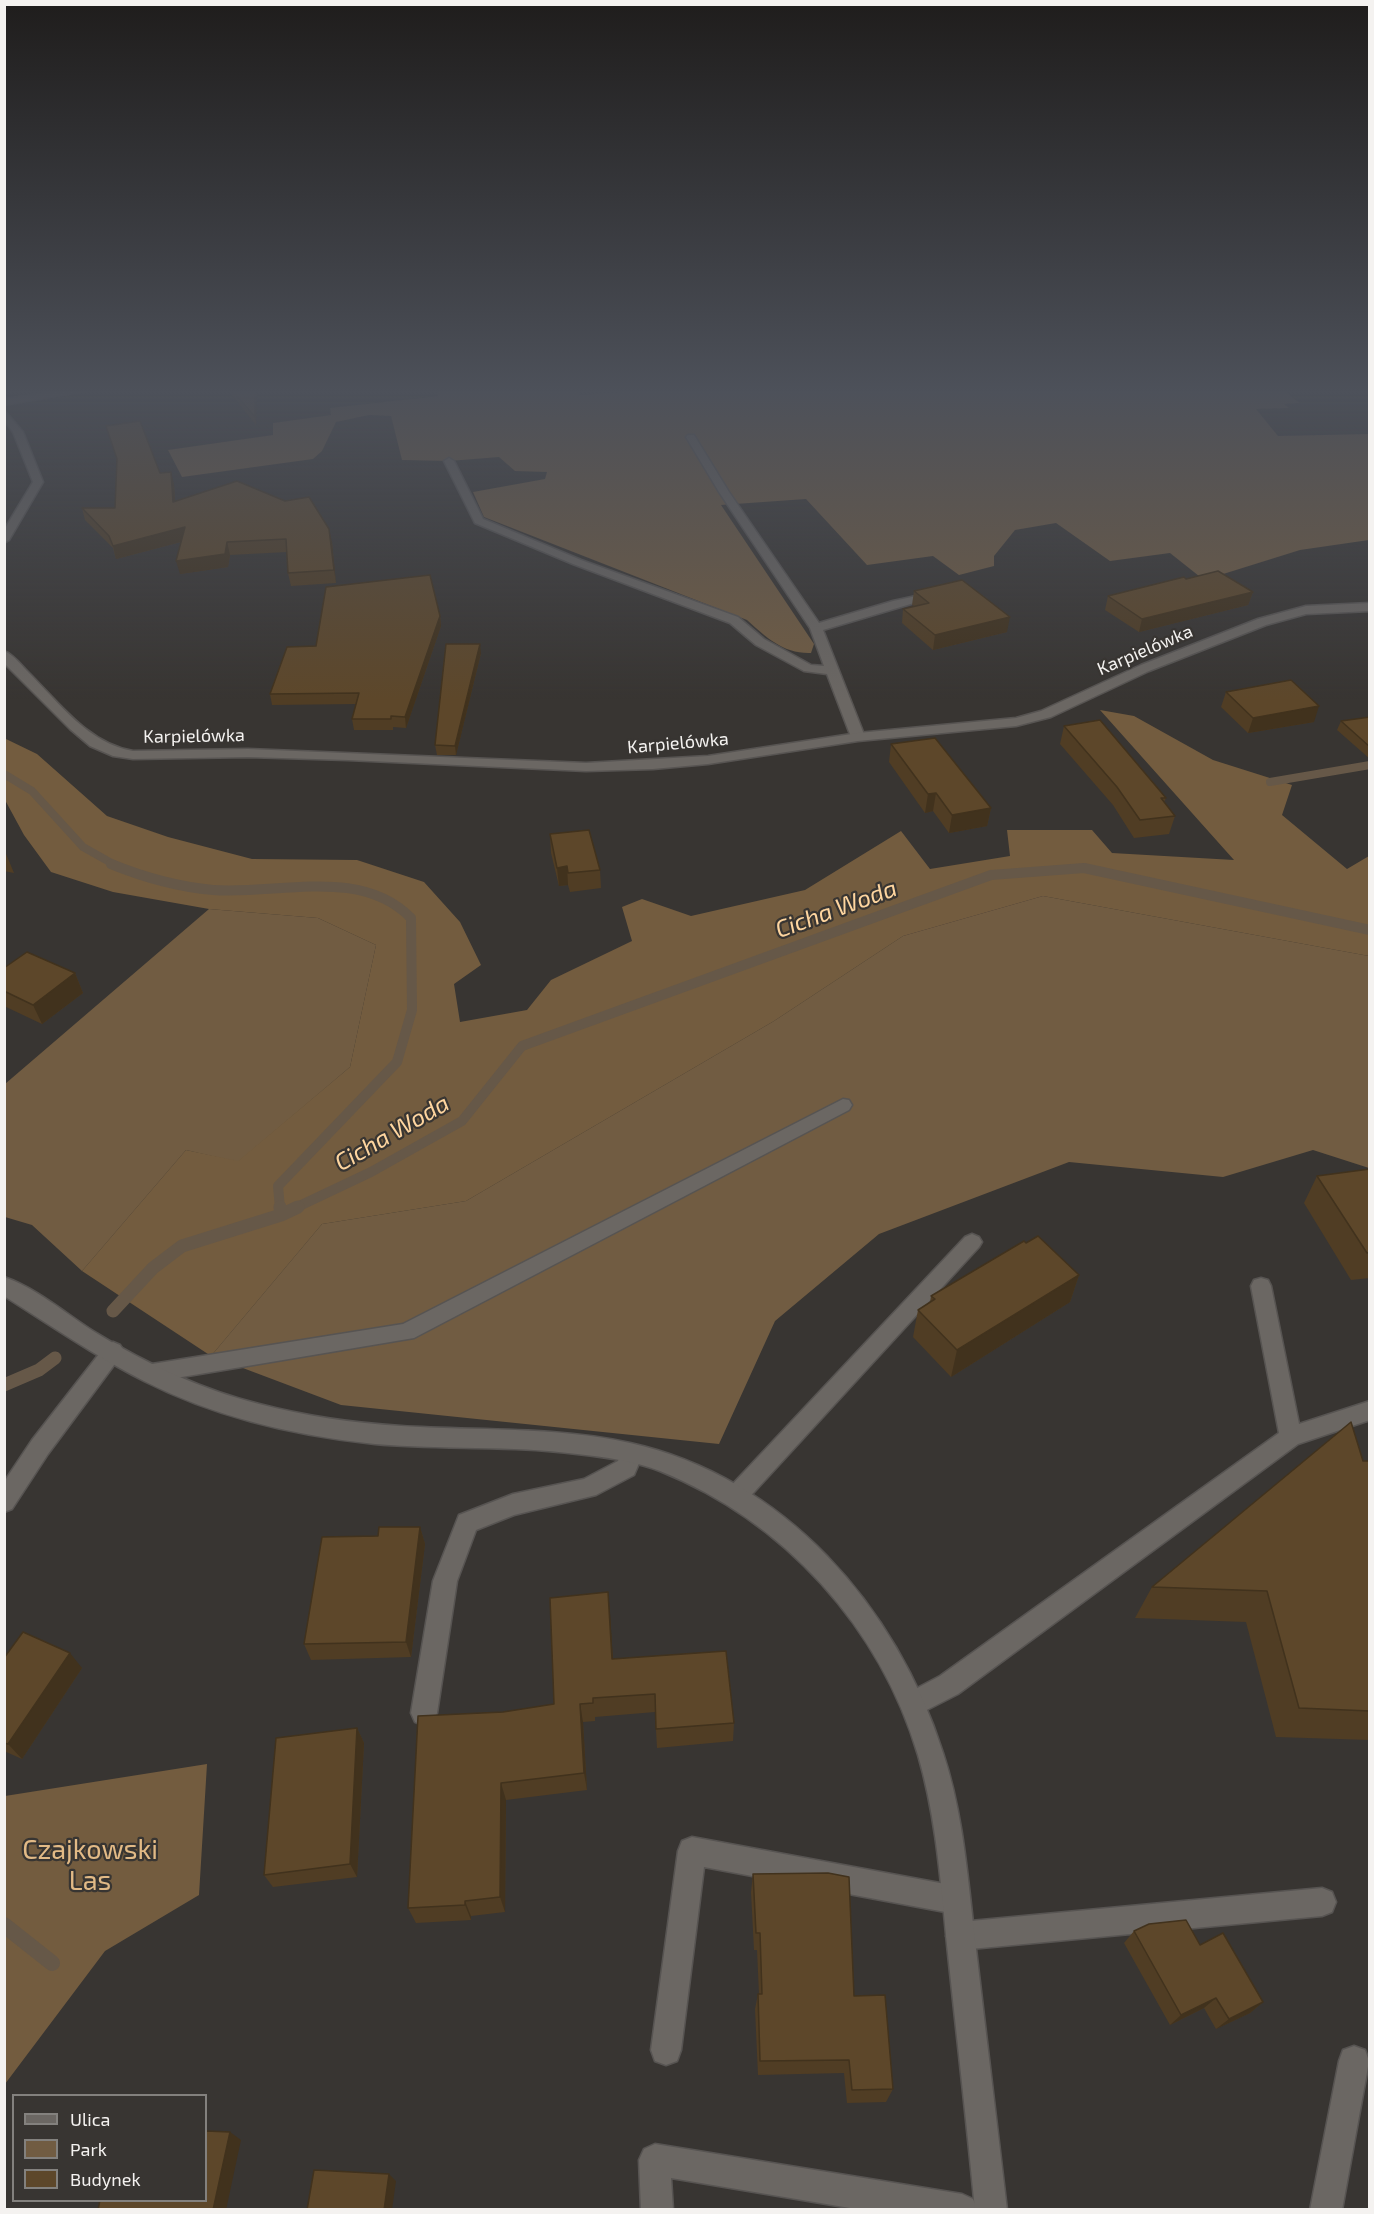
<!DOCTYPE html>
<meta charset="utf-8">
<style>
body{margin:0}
#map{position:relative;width:1374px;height:2214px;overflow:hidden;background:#383532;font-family:"Exo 2",sans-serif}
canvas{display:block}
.frame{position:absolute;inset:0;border:6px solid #f4f2f0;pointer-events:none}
.legend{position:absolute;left:12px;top:2094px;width:195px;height:108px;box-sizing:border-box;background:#383532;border:2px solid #83817e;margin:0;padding:8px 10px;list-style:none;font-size:18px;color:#f4f2f0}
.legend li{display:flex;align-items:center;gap:12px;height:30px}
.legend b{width:30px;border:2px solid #83817e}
</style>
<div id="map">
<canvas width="1374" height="2214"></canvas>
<div class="frame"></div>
<ul class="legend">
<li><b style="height:8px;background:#6b6763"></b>Ulica</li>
<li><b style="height:16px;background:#715c42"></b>Park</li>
<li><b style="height:16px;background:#5d472a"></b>Budynek</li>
</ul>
</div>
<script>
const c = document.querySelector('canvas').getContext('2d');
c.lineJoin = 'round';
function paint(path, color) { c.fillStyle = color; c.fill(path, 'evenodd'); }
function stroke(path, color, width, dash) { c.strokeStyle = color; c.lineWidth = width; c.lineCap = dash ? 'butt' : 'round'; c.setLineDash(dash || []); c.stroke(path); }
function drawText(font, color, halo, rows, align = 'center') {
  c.font = font + ' "Exo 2",sans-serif'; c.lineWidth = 4.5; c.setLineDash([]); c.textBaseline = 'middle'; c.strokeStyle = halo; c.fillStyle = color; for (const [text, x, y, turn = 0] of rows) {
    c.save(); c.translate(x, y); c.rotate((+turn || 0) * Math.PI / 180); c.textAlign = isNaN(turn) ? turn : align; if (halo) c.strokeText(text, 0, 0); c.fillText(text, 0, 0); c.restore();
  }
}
const green = new Path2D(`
 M436,390H578L580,395L654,390H1283L1300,403L1284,404L1289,408L1256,409L1278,436L1369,434V540L1300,550L1204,580L1170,553L1110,561L1056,523L1015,530L994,556V566L959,575L933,556L867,565L806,499L721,505L814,644L811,653C784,654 767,638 747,620L484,517L473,492L545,479L547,472L515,471L499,457L449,461L402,460L391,416L369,415L336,422L322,451L313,459L182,477L168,450L273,435V423L331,415L330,408L438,396Z
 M1043,896L1369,956V1168L1313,1150L1223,1177L1069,1162L879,1234L775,1321L719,1444L341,1405L211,1356L322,1224L466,1201L774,1021L903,936Z
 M209,909L318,918L376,945L350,1067L238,1162L186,1150L82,1271L32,1225L5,1217V1084Z`);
const forest = new Path2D(`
 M1100,710L1134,716L1213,760L1292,785L1282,815L1347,869L1369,856V956L1043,896L903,936L774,1021L466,1201L322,1224L211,1356L82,1271L186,1150L238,1161L350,1067L376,945L318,918L209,909L113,892L51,872L24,835L5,800L6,739L37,754L107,816L168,837L252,859L357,860L424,882L460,922L481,965L454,984L460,1022L527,1010L551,980L632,941L622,907L642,899L691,916L805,890L901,831L930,869L1010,856L1007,830H1092L1112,853L1234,860Z
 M207,1764L199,1895L105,1951L5,2084V1796Z`);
const streamFar3 = new Path2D(`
 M4,774L32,791L83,847L115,865
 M1270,782L1370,765`);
const streamFar2 = new Path2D(`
 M111,864C143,877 179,887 213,890C278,895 360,866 411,918L412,1010L397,1062L278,1186L280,1208
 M295,1208L371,1172L462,1121L522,1046L991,875L1084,868L1370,930`);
const streamFar1 = new Path2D(`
 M280,1207L281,1215L298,1207
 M113,1311L153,1268L182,1246L281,1215
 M4,1385L39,1370L55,1358`);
const stream = new Path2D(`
 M4,1925L52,1963`);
const lane = new Path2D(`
 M688,435H694L729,492L819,623L893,601L935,592L941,595L823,630L865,737L863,740H853L851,737L827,674L804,671L756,645L730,623L573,564L475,523L444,461L449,458L454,461L483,519L581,560L738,617L764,639L811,665L824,666L810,628L719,492L686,437Z
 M843,1099L849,1100L852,1105L849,1110L414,1338L152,1382L144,1379L141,1373L144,1367L152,1364L403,1324Z
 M972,1234L979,1237L982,1242L979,1247L744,1503L736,1506L728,1503L725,1496L728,1489L965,1237Z
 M1261,1278L1268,1280L1271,1286L1299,1424L1370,1401V1420L1298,1444L958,1694L913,1717L904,1713L900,1704L904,1695L940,1676L1279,1433L1251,1286L1254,1280Z
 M113,1342L120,1345L124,1351L120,1357L48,1454L12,1509L4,1512V1482L32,1440L106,1345Z
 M632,1444L640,1447L643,1454L634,1475L596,1495L514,1515L476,1530L457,1581L437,1713L433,1722L424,1726L415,1722L411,1713L433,1581L459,1515L513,1494L584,1479L618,1461L624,1447Z
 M692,1837L956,1886L966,1890L970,1900L966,1910L956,1914L704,1867L681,2050L677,2061L666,2065L655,2061L651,2050L678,1851L682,1841Z
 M1322,1888L1332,1892L1336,1902L1332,1912L1322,1916L960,1950L950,1946L946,1936L950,1926L960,1922Z
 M1354,2046L1365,2050L1369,2061L1342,2210H1310L1339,2061L1343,2050Z
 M655,2144L962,2194L973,2199L978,2210H862L671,2178L673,2210H641L639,2160L644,2149Z`);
const street = new Path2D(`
 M70,390H91L4,405V399Z
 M4,410L23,432L43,482L9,540L4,543V530L33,482L13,432L4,420Z
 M1370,603V611L1306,614L1266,625L1149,671L1051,717L1016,726L858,741L708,764L653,769L586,771L348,760L248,757L133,759L113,756L90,746L70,729L4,663V651C14,655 22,666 29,673C59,703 89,744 133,751L248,749L586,763L708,756L858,733L1016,718L1041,711L1141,665L1258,619L1306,606Z
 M4,1277C36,1288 65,1313 93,1331C145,1363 199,1389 259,1404C305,1416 353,1423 401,1426C477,1431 554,1426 630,1443C784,1477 897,1607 943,1753C964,1816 968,1883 976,1949C986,2036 997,2123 1007,2210H975C967,2124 957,2039 948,1954C941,1887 937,1820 918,1755C880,1627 784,1521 660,1471C634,1461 605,1457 577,1454C510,1445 442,1450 375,1444C296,1436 215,1417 144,1381C95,1356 50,1325 4,1296Z`);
const wall = new Path2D(`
 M228,390H257L256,425Z
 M106,426L160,473L174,484L175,501L332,542L336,583L291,586L288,573L287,552L230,555L228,567L180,574L181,542L116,559L113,548L85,520L82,508H115L117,461Z
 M1186,579L1253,592L1248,605L1139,632L1105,610L1108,596Z
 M914,591L1007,632L933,650L902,623L903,609L914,606L912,605Z
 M440,616L441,626L406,728L393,727V730H354L352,719L356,704L272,705L270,694L316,646Z
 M481,653L456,755H437L435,745Z
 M1226,692L1314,722L1248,733L1221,707Z
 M1370,717V759L1337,730L1341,721Z
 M1064,726L1166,798L1164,802L1175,816L1169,834L1134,838L1113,805L1060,744Z
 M891,744L991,808L987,826L949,833L933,811L925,813L889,762Z
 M550,834L600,870L601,888L570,892L568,885L559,886L551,853Z
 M4,849L14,873L4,871Z
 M4,968L75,973L83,993L42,1024L4,1006Z
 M1370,1169V1278L1351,1280L1304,1203L1317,1176Z
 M1026,1243L1079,1275L1070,1302L951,1377L913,1337L918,1310L930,1303L931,1296Z
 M1363,1461H1370V1740L1276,1737L1246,1622L1135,1618L1152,1587Z
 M420,1527L425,1544L411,1657L311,1660L304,1644L378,1536Z
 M608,1592L613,1659L734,1723L733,1741L657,1748L655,1712L595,1717V1721L583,1722L587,1790L506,1800L505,1912L471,1916V1920L416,1923L408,1908L554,1704Z
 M4,1658L82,1668L22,1759L4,1751Z
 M357,1728L364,1743L357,1877L273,1887L264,1875Z
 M753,1874L854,1996L893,2089L886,2102L847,2103L844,2073L758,2075L755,2009L758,1994H759L757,1950H754L751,1892Z
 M1134,1931L1200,1945L1263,2002L1250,2013L1216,2029L1204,2008L1170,2025L1124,1943Z`);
const shadedWall = new Path2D(`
 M255,390H257L256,425L255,417Z
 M171,472L174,484L176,514L173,502Z
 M185,527L188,540L116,559L113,546Z
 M329,529L332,542L336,583L334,570Z
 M227,542L230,555L228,567L180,574L176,561Z
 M1253,592L1248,605L1139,632L1142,619Z
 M440,616L441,626L406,728L405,717Z
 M1010,617L1007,632L933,650L935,635Z
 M480,644L481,653L456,755L455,746Z
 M1319,706L1314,722L1248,733L1253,718Z
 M936,793L933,811L925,813L928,794Z
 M991,808L987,826L949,833L952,815Z
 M567,866L568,885L559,886L557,868Z
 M75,973L83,993L42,1024L33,1005Z
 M1079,1275L1070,1302L951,1377L957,1350Z
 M420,1527L425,1544L411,1657L406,1642Z
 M608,1592L610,1612L614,1678L612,1659Z
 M70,1653L82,1668L22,1759L8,1744Z
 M580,1704L583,1722L587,1790L584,1773Z
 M357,1728L364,1743L357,1877L350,1864Z
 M501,1783L506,1800L505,1912L500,1897Z
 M465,1901L471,1916V1920L465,1905Z
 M1216,1998L1204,2008L1170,2025L1181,2015Z
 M1263,2002L1250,2013L1216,2029L1229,2019Z
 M230,2132L241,2140L226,2210H213Z
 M389,2174L396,2181L392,2210H384Z`);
const building = new Path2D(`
 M232,390H255V417Z
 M140,421L160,473L171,472L173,502L237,481L285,501L309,497L329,529L334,570L288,573L286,539L227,542L225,554L176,561L185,527L113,546L109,536L82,508H115L117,459L106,426Z
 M1218,571L1253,592L1142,619L1108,596L1184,577L1186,579Z
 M430,575L440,616L405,717L391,716V719H352L359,693L270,694L287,647L316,646L326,587Z
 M962,580L1010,617L935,635L903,609L929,603L914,591Z
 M446,644H480L455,746L435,745Z
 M1291,680L1319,706L1253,718L1226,692Z
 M1370,717V747L1341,721Z
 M1100,720L1166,798H1161L1175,816L1140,820L1117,787L1064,726Z
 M935,738L991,808L952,815L936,793L928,794L891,744Z
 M589,830L600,870L568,873L567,866L557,868L550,834Z
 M27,952L75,973L33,1005L4,991V968Z
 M1370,1169V1252L1367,1253L1317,1176Z
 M1038,1236L1079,1275L957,1350L918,1310L935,1299L931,1296L1024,1241L1026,1243Z
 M1351,1422L1363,1461H1370V1711L1299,1708L1267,1591L1152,1587Z
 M379,1527H420L406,1642L304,1644L322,1537L378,1536Z
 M608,1592L612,1659L726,1651L734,1723L656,1729L655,1694L593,1698V1703L580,1704L584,1773L501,1783L500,1897L465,1901V1905L408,1908L418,1716L503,1712L554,1704L550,1598Z
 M23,1632L70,1653L8,1744L4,1743V1658Z
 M357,1728L350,1864L264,1875L276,1738Z
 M828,1873L849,1877L854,1996L885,1995L893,2089L852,2090L849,2060L760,2061L758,1994H762L760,1933H756L753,1874Z
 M1186,1920L1200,1945L1223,1933L1263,2002L1229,2019L1216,1998L1181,2015L1134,1931L1149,1924Z
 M206,2131L230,2132L213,2210H98L100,2200H206Z
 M314,2170L389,2174L384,2210H307Z`);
const farStreetnames = [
 ["Karpielówka",1145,650,-23],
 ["Karpielówka",194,736,-1],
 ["Karpielówka",678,743,-5]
];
const waterNames = [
 ["Cicha Woda",836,909,-20],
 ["Cicha Woda",392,1133,-30]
];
const nearParknames = [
 ["Czajkowski",90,1850],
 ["Las",90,1881]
];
paint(green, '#715c42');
paint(forest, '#735c3f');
stroke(streamFar3, '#665848', 8);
stroke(streamFar2, '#665848', 10);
stroke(streamFar1, '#665848', 13);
stroke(stream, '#665848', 16);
stroke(lane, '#575452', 3);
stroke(street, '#575452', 3);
paint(lane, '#6b6763');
paint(street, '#6b6763');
paint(wall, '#503d24');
paint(shadedWall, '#41321d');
paint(building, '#5d472a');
stroke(building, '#41321d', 1.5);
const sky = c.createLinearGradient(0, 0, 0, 700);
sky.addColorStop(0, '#1f1d1c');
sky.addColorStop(0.56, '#4d515a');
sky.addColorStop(1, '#4d515a00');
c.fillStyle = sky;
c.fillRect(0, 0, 1374, 700);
drawText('18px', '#f4f2f0', '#383532', farStreetnames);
drawText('italic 24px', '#fed59f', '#383532', waterNames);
drawText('27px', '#e2ba86', '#383532', nearParknames);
</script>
